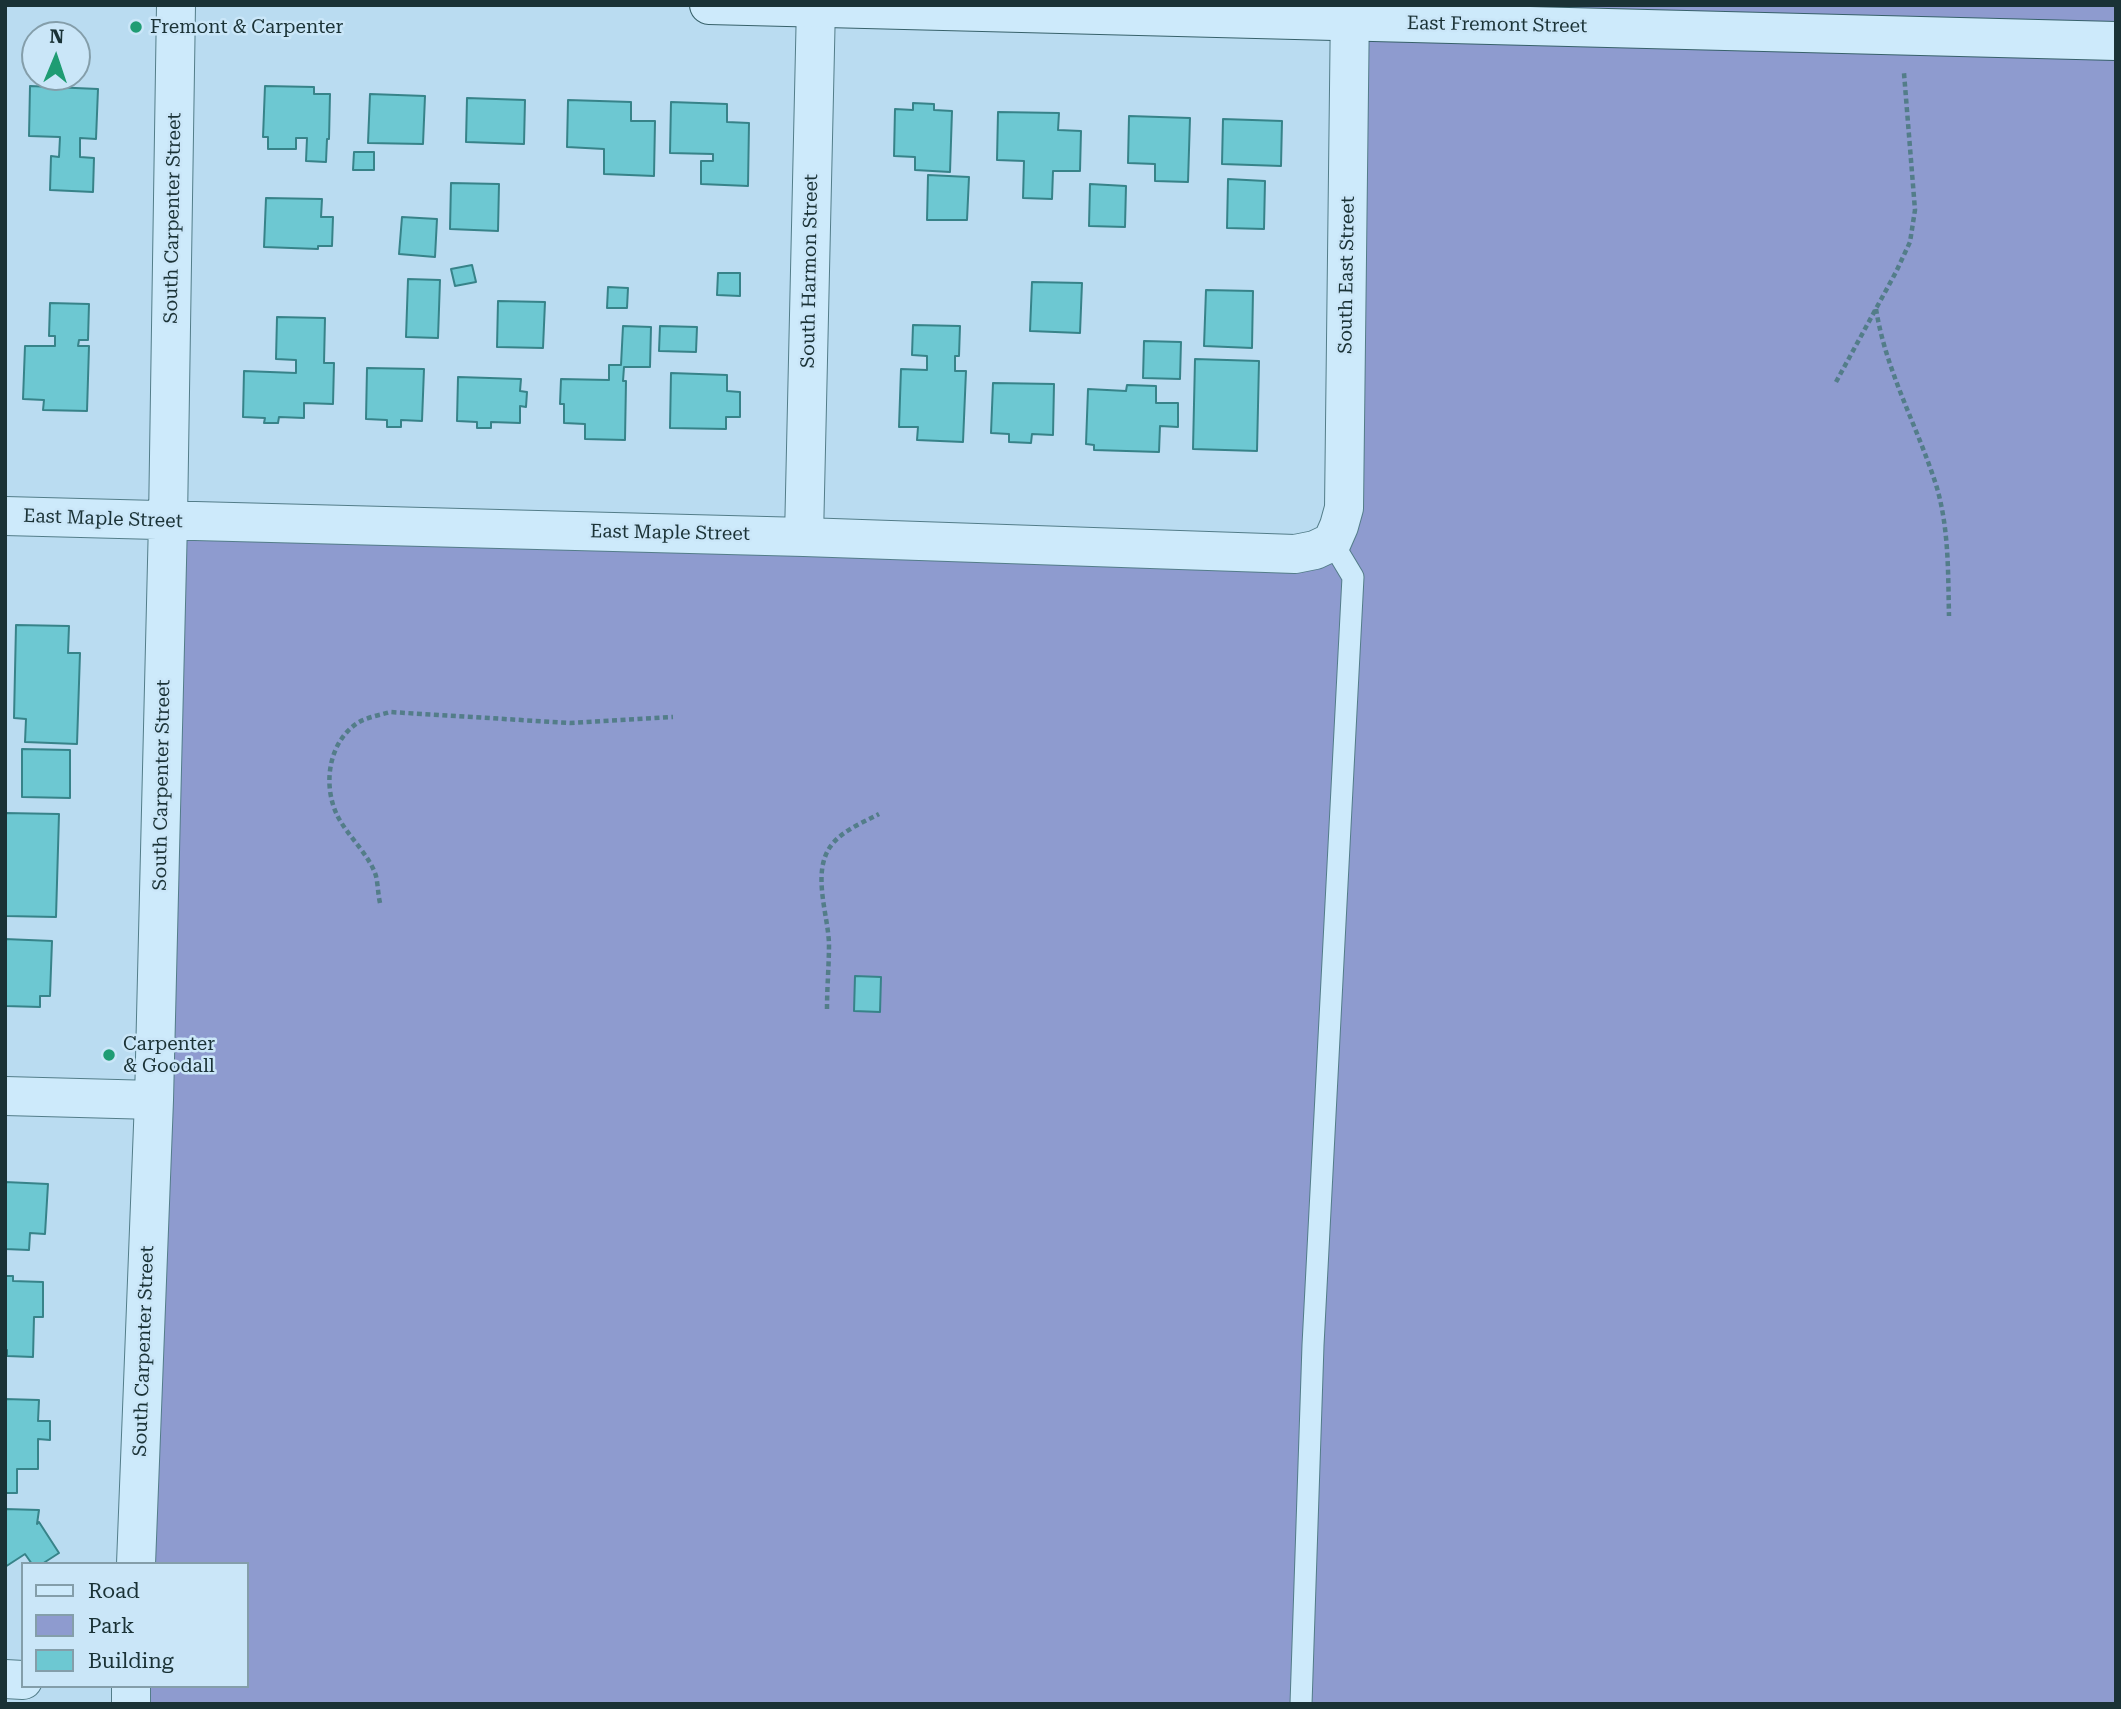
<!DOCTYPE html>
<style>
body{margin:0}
#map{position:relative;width:2121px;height:1709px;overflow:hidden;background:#badcf1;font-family:"Roboto Serif",serif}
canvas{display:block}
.frame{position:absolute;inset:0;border:7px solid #1a3236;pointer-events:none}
.legend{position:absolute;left:21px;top:1562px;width:228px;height:126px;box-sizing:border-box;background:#cae6f8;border:2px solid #849eaa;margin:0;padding:9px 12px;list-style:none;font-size:21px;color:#1a3236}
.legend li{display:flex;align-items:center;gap:14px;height:35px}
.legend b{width:35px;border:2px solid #849eaa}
.north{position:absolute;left:21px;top:21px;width:70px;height:70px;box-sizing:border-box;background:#cae6f8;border:2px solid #849eaa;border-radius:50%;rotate:2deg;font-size:19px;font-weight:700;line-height:28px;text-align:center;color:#1a3236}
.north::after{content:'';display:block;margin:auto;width:24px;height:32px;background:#1f9c73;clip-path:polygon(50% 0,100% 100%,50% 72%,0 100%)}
</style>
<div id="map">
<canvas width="2121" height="1709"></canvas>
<div class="frame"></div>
<ul class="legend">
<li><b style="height:9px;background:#cdeafb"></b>Road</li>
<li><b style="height:19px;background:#8e9bcf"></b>Park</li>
<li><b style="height:19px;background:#6dc8d2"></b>Building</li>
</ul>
<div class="north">N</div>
</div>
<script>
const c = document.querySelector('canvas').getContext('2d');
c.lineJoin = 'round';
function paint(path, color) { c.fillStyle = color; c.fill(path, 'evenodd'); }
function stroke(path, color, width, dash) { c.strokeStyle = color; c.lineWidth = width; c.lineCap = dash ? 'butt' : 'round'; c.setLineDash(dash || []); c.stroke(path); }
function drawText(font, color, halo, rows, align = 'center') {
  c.font = font + ' "Roboto Serif",serif'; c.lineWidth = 5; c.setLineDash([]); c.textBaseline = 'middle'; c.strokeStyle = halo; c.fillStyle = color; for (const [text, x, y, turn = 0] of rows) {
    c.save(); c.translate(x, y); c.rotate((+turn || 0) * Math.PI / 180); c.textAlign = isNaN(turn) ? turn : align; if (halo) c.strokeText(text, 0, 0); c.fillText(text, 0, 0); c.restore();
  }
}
const green = new Path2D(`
 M1350,5H2116V1704H132L133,1686H247V1564H137L168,521L1332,542Z`);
const building = new Path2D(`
 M30,86L98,89L96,139L80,138V157L94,158L93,192L50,190L51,156L59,157L60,137L29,136Z
 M265,86L314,87V94H330L329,139H327L326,162L306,161L307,138H296V149H268V137H263Z
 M370,94L425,96L423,144L368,143Z
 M467,98L525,100L524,144L466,142Z
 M568,100L631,102V121H655L654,176L604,174V149L567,147Z
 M671,102L727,104V122L749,123L748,186L701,184V161H713V154L670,153Z
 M913,103L934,104V110L952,111L950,172L915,170V157L894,156L895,109L913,110Z
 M998,112L1059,113L1058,130L1081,131L1080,171H1053L1052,199L1023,198L1024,161L997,160Z
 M1129,116L1190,118L1188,182L1155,181V164L1128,163Z
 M1223,119L1282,121L1281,166L1222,164Z
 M354,152H374V170H353Z
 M928,175L969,177L967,220H927Z
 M1228,179L1265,181L1264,229L1227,228Z
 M451,183L499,184L498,231L450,229Z
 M1090,184L1126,186L1125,227L1089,226Z
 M266,198L322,199L321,217H333L332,246H318V249L264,247Z
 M402,217L437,219L435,257L399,254Z
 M472,265L476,282L455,286L451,269Z
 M718,273H740V296L717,295Z
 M408,279L440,280L438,338L406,337Z
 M1032,282L1082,283L1080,333L1030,331Z
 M608,287L628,288L627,308H607Z
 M1206,290L1253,291L1252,348L1204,346Z
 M498,301L545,302L543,348L497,347Z
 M50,303L89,304L88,340H79L78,346H89L87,411L43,410L44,400L23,399L25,346H55V336H49Z
 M277,317L325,318L324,363H334L333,404L304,403V418L279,417L278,423H264L265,418L243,417L244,371L296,373V360L276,359Z
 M913,325L960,326L959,356H955V371H966L963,442L917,440L918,427H899L901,369L927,370V356L912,355Z
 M623,326L651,327L650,367H624L623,381H626L625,440L585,439V424L564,423V404H560L561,379L609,380V365H621Z
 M660,326L697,327L696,352L659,351Z
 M1144,341L1181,342L1180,379L1143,378Z
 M1195,359L1259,361L1257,451L1193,449Z
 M367,368L424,369L422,421L401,420V427H387V420L366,419Z
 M671,373L727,375V391L740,392V417H726V429L670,428Z
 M458,377L521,379L520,391L527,392L526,407L520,406V423L491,422V428H477V422L457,421Z
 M993,383L1054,384L1053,435L1032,434L1031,443L1009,442V434L991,433Z
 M1127,385L1156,386V403H1178V427L1160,426L1159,452L1094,450V445L1086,444L1088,389L1126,391Z
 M16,625L69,626L68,653H80L77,744L25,742L26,719L14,718Z
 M22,749L70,750V798L22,797Z
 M5,813L59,814L56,917L5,916Z
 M5,939L52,941L50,996H40V1007L5,1006Z
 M855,976L881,977L880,1012L854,1011Z
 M5,1182L48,1184L45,1234L30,1233L29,1250L5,1249Z
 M5,1276H13V1281L43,1282V1317H34L33,1357L7,1356V1350H5Z
 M5,1399L39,1400L38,1421H50V1440L38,1439V1469H17V1493H5Z
 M5,1509L39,1510L37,1524L39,1522L59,1553L42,1564H32L25,1554L5,1567Z`);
const path = new Path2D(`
 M1876,309C1886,372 1918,427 1937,488C1949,530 1948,573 1949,616
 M1836,382L1896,272L1910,242L1915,210L1904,73
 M380,903C378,894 378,885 376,876C370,856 348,836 338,817C322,786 328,741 359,722C368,717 380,715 390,712L570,723L673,717
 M827,1009C827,987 829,965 829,944C828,914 812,874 830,847C841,831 862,823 879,814`);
const lane = new Path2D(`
 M1301,1704L1313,1345L1353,577L1332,542`);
const street = new Path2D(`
 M5,516L804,537L1295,554L1315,550L1332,542L1339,526L1344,508L1350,5
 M804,537L816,5
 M5,1096L154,1100
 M136,1564L154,1100L168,521L176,5
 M5,1679L23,1680
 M131,1704V1686`);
const secondary = new Path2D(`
 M709,5L2116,41`);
const markers = [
 [136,27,7,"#1f9c73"],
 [109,1055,7,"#1f9c73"]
];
const streetNames = [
 ["East Fremont Street",1497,25,1],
 ["South Carpenter Street",173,218,-89],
 ["South Harmon Street",810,271,-89],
 ["South East Street",1347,275,-89],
 ["East Maple Street",103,519,2],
 ["East Maple Street",670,533,1],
 ["South Carpenter Street",162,785,-89],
 ["South Carpenter Street",144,1351,-88]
];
const poiNames = [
 ["Fremont & Carpenter",150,27],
 ["Carpenter",123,1044],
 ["& Goodall",123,1066]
];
paint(green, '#8e9bcf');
paint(building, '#6dc8d2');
stroke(building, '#378389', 2);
stroke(lane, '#537d89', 23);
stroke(street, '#537d89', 40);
stroke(secondary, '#37616a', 40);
stroke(path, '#537d89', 4.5, [5, 3.5]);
stroke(lane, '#cdeafb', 21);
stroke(street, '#cdeafb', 38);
stroke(secondary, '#cdeafb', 38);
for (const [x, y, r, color] of markers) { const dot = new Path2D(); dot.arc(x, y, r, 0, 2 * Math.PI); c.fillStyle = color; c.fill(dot); stroke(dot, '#cae6f8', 2.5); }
drawText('19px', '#1a3236', '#cae6f8', streetNames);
drawText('19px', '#1a3236', '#cae6f8', poiNames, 'left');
</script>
